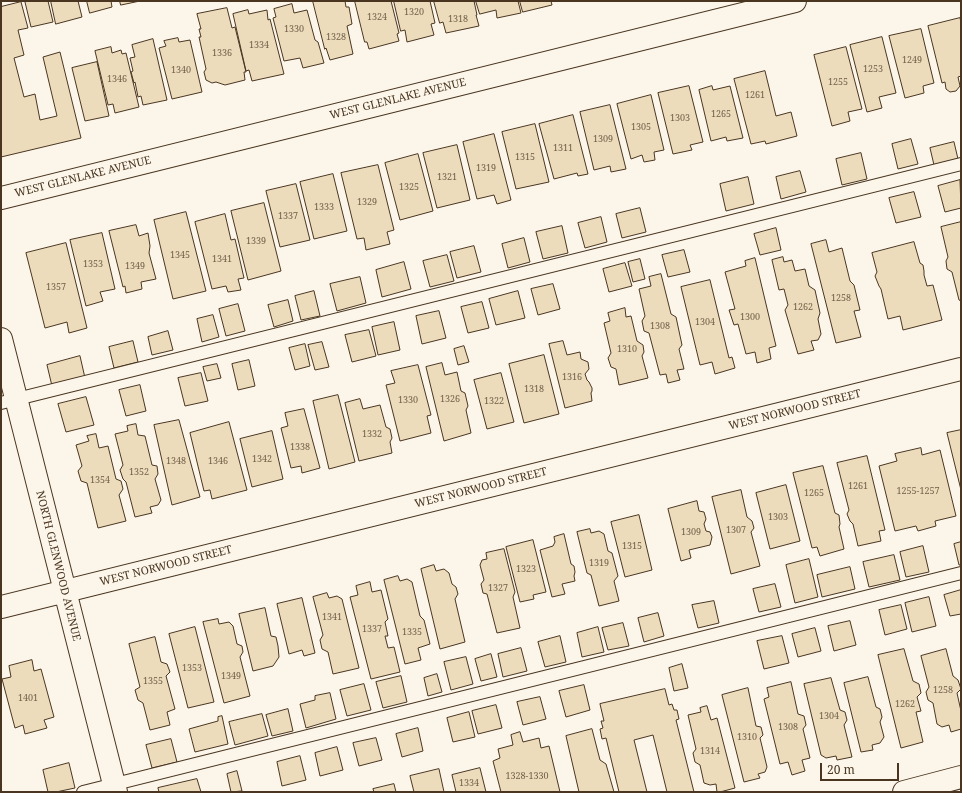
<!DOCTYPE html>
<style>
body{margin:0}
#map{position:relative;width:962px;height:793px;overflow:hidden;background:#fbf6e9;font-family:"Noto Serif",serif}
canvas{display:block}
.frame{position:absolute;inset:0;border:2px solid #4a3520;pointer-events:none}
.scale{position:absolute;left:820px;top:763px;width:79px;height:18px;box-sizing:border-box;border:2px solid #4a3520;border-top:0;padding-left:5px;font-size:12px;line-height:14px;white-space:nowrap;color:#4a3520;-webkit-text-stroke:3px #fbf6e9;paint-order:stroke}
</style>
<div id="map">
<canvas width="962" height="793"></canvas>
<div class="frame"></div>
<div class="scale">20 m</div>
</div>
<script>
const c = document.querySelector('canvas').getContext('2d');
c.lineJoin = 'round';
function paint(path, color) { c.fillStyle = color; c.fill(path, 'evenodd'); }
function stroke(path, color, width, dash) { c.strokeStyle = color; c.lineWidth = width; c.lineCap = dash ? 'butt' : 'round'; c.setLineDash(dash || []); c.stroke(path); }
function drawText(font, color, halo, rows, align = 'center') {
  c.font = font + ' "Noto Serif",serif'; c.lineWidth = 3; c.setLineDash([]); c.textBaseline = 'middle'; c.strokeStyle = halo; c.fillStyle = color; for (const [text, x, y, turn = 0] of rows) {
    c.save(); c.translate(x, y); c.rotate((+turn || 0) * Math.PI / 180); c.textAlign = isNaN(turn) ? turn : align; if (halo) c.strokeText(text, 0, 0); c.fillText(text, 0, 0); c.restore();
  }
}
const building = new Path2D(`
 M28,1H48L53,22L31,27L25,2Z
 M51,1H78L82,17L56,24Z
 M87,1H111L112,7L90,13Z
 M120,1H140L121,5Z
 M313,1H345L346,7H349L352,24L347,26L353,54L330,60L326,48L325,49Z
 M355,1H391L399,33L397,34L399,41L369,49L367,42H365Z
 M394,1H430L435,23L431,24L434,35L407,42L405,30L401,31Z
 M434,1H474L477,15H476L479,26L446,33L443,22L440,23Z
 M476,1H518L521,13L497,18L496,10L480,14Z
 M520,1H551L552,5L523,12Z
 M21,2L28,28L18,30L24,55L14,58L24,97L35,94L40,120L57,116L43,57L60,52L81,138L1,157V7Z
 M292,4L294,13L307,10L315,40L318,42L324,63L303,68L300,58L284,61L273,18L276,17L274,9Z
 M227,8L232,28L235,27L246,72H244L245,80L225,85L216,82L212,83L206,80L204,72L206,69L199,37H201L199,29H201L197,14Z
 M248,10L249,14L267,10L268,20L270,19L284,74L252,81L249,70L246,71L233,14Z
 M960,18L961,22V76L958,77L960,86L956,91L950,92L946,89L945,82L942,83L928,26Z
 M921,29L934,83L923,86L924,93L905,98L889,36Z
 M882,37L896,93L879,97L882,108L867,112L850,45Z
 M178,38L179,42L190,40L202,92L172,99L159,48L166,46L164,41Z
 M153,39L167,100L143,105L141,96L138,97L135,82L134,83L131,72L133,71L130,58L135,57L132,45Z
 M111,47L112,53L121,50L122,54L126,53L139,107L115,113L113,104L108,105L95,51Z
 M846,47L862,109L848,112L850,121L832,126L814,55Z
 M97,62L109,116L85,121L72,68Z
 M765,71L776,116L791,112L797,136L766,144L765,141L751,144L734,79Z
 M689,86L703,142L690,145L692,150L673,154L658,93Z
 M712,86L713,90L730,86L743,138L727,141L726,137L711,141L699,90Z
 M651,95L664,150L654,152L655,160L644,162L642,155L631,159L617,104Z
 M610,105L626,169L611,172L610,166L594,170L580,112Z
 M573,115L588,174L578,176L577,173L554,179L539,124Z
 M535,124L549,182L516,189L502,132Z
 M494,134L511,200L497,204L494,195L477,199L463,142Z
 M911,139L918,164L898,169L892,144Z
 M954,142L958,159L934,165L930,148Z
 M457,145L470,200L437,208L423,153Z
 M861,153L867,179L842,185L836,159Z
 M418,154L433,211L400,220L385,163Z
 M378,165L394,230L387,232L390,244L366,250L364,238L357,239L341,173Z
 M800,171L806,192L781,199L776,177Z
 M333,174L347,231L314,239L300,182Z
 M748,177L754,204L726,211L720,184Z
 M960,180L961,208L945,212L938,186Z
 M296,184L310,240L280,247L266,191Z
 M914,192L921,217L896,223L889,198Z
 M264,203L281,271L248,280L231,211Z
 M640,208L646,232L622,238L616,214Z
 M186,212L206,291L173,299L154,220Z
 M225,214L231,240L235,239L244,278L238,279L241,290L228,292L226,286L212,289L195,222Z
 M601,217L607,242L585,248L578,223Z
 M961,222V301L959,300L952,272L947,269L946,261L948,257L941,227Z
 M136,225L139,236L148,233L150,246L149,253L156,279L141,282L142,289L126,293L125,286L123,287L109,231Z
 M562,226L568,253L543,259L536,232Z
 M776,228L781,250L760,255L754,234Z
 M102,233L115,289L100,292L103,301L86,306L70,240Z
 M524,238L530,262L508,268L502,244Z
 M826,240L829,252L842,248L850,281L854,285L860,310L854,311L861,337L836,343L811,244Z
 M914,242L920,263L923,265L924,271V275L927,286L933,285L942,320L903,330L900,316L888,319L881,289L879,286L875,276L877,272L872,253Z
 M66,243L87,328L69,333L67,322L45,328L26,253Z
 M474,246L481,272L457,278L450,252Z
 M684,250L690,272L668,277L662,255Z
 M447,255L454,281L430,287L423,261Z
 M783,257L784,262L792,260L795,271L805,269L809,286L815,290L820,313L818,319L821,334L818,340L811,341L814,350L798,354L785,310L788,305L784,289L779,290L772,260Z
 M755,258L776,346L769,348L771,359L757,363L755,352L746,354L738,324L734,325L729,310L735,309L725,272L746,266L745,261Z
 M640,259L645,279L633,282L628,262Z
 M404,262L411,289L382,297L376,270Z
 M625,263L632,286L609,292L603,269Z
 M661,274L671,314L676,317L682,345L679,349L684,369L677,370L680,380L668,383L666,374L660,375L649,333L644,331L642,321L645,316L639,289L651,286L649,277Z
 M360,277L366,303L337,311L330,284Z
 M710,280L729,358L732,357L735,368L715,374L712,362L700,365L681,287Z
 M553,284L560,309L538,315L531,289Z
 M314,291L320,316L301,320L295,296Z
 M518,291L525,318L496,325L489,299Z
 M288,300L293,321L274,327L268,305Z
 M482,302L489,328L468,333L461,307Z
 M238,304L245,331L226,336L219,309Z
 M625,308L626,317L631,316L637,341L643,345L644,352L642,356L648,378L619,385L616,369L611,367L608,358L611,353L604,323L610,321L608,313Z
 M439,311L446,338L422,344L416,316Z
 M213,315L219,337L202,342L197,319Z
 M394,322L400,350L378,355L372,327Z
 M369,330L376,356L352,362L345,335Z
 M168,331L173,350L152,355L148,337Z
 M133,341L138,362L114,368L109,347Z
 M563,341L567,355L580,352L581,359L588,362L589,369L585,374L587,380L589,382L592,388V391L591,393L592,401L565,408L549,344Z
 M322,342L329,367L315,370L308,345Z
 M305,344L310,366L295,370L289,348Z
 M464,346L469,362L458,365L454,349Z
 M544,355L559,414L524,423L509,364Z
 M80,356L85,378L52,386L47,365Z
 M249,360L255,386L238,390L232,364Z
 M442,363L445,375L457,372L461,391L465,393L468,406L466,410L471,433L444,441L426,367Z
 M217,364L221,378L207,381L203,367Z
 M418,365L431,415L427,416L431,433L400,441L386,385L395,383L391,371Z
 M201,373L208,401L185,406L178,378Z
 M501,373L514,422L487,429L474,380Z
 M140,385L146,411L126,416L119,390Z
 M338,395L355,462L329,469L313,401Z
 M86,397L94,425L66,432L58,404Z
 M360,399L363,409L380,405L386,427L390,429L392,438L390,442L392,453L359,461L345,403Z
 M304,409L320,468L302,473L301,466L291,468L281,428L288,426L285,413Z
 M179,420L200,497L172,505L154,425Z
 M229,422L247,490L212,499L210,490L204,491L190,433Z
 M136,424L138,435L145,436L152,465L157,466L158,474L155,479L161,500L158,505L150,507L152,513L135,517L126,482L123,479L120,470L123,465L115,434L128,431L127,426Z
 M961,430V490L947,433Z
 M272,431L283,479L252,487L240,439Z
 M96,434L99,448L108,446L116,479L121,481L123,489L119,495L126,521L98,528L87,483L81,481L78,471L82,466L76,445L89,441L87,436Z
 M921,448L922,455L940,450L956,516L935,521L936,526L918,531L916,526L895,531L879,466L897,461L895,454Z
 M867,456L885,530L879,531L881,541L858,546L853,524L850,521L847,514L849,510L837,463Z
 M823,466L835,513L839,515L840,524L839,527L844,549L820,556L817,547L812,548L793,473Z
 M786,485L800,541L770,549L756,493Z
 M741,490L747,517L752,521L754,528L751,532L760,566L731,574L712,497Z
 M697,501L699,511L704,512L706,519L704,524L706,531L710,532L712,537L710,545L689,550L691,558L681,561L668,509Z
 M639,515L652,570L625,577L611,522Z
 M590,529L591,533L599,531L604,534L608,551L612,553L618,576L614,581L619,601L599,606L591,575L587,573L577,532Z
 M564,534L571,564L574,566L575,572L574,576L575,581L562,584L565,594L552,597L540,550L553,546L555,542L554,537Z
 M533,540L546,592L533,595L534,599L520,602L506,547Z
 M961,542V565H959L954,544Z
 M923,546L929,572L906,577L900,552Z
 M504,549L515,592L513,597L520,628L497,633L487,594L483,593L481,584L484,580L480,565L482,560L487,559L486,553Z
 M894,555L900,580L869,587L863,562Z
 M809,559L818,597L795,603L786,565Z
 M434,565L436,571L444,569L449,573L452,584L456,587L458,594L455,599L465,642L440,649L421,569Z
 M850,567L855,589L822,597L817,575Z
 M398,576L400,581L407,579L412,582L420,616L424,620L430,644L418,648L421,660L405,664L384,580Z
 M370,582L372,592L381,590L388,619L385,622L388,636H385L388,648L394,647L400,672L371,679L350,597L358,595L356,586Z
 M775,584L781,607L759,612L753,589Z
 M961,590V614L950,616L944,595Z
 M327,593L329,598L337,596L342,599L359,668L333,674L328,652L322,649L320,640L323,635L313,597Z
 M929,597L936,626L912,632L905,603Z
 M302,598L315,653L304,656L302,650L289,654L277,604Z
 M714,601L719,623L698,628L692,605Z
 M901,605L907,629L885,635L879,610Z
 M265,608L271,636L276,637L278,646L279,657L273,666L253,671L239,614Z
 M658,613L664,636L644,642L638,618Z
 M218,619L219,624L229,622L233,626L237,644L242,646L243,652L240,657L250,696L224,703L203,622Z
 M850,621L856,645L834,651L828,626Z
 M623,623L629,646L608,650L602,628Z
 M195,627L214,702L188,708L169,634Z
 M598,627L604,652L582,657L577,633Z
 M815,628L821,651L798,657L792,634Z
 M560,636L566,662L545,667L538,642Z
 M782,636L789,663L764,669L757,641Z
 M155,637L161,662L167,664L170,672L166,676L175,709L167,712L170,725L150,730L143,703L138,700L135,690L140,687L129,644Z
 M521,648L527,671L503,677L498,654Z
 M904,649L913,681L919,684L921,693L917,697L921,711L916,712L923,742L901,748L878,655Z
 M946,649L953,676L958,680L961,689L957,693L961,711V729L951,732L949,725L942,727L937,724L933,703L928,700L926,692L929,687L921,656Z
 M491,654L497,677L481,681L475,659Z
 M466,657L473,684L451,690L444,662Z
 M32,660L34,671L41,669L54,717L44,720L47,728L25,734L23,725L15,728L2,679L11,677L9,666Z
 M682,664L688,688L674,691L669,668Z
 M437,674L442,692L428,696L424,678Z
 M401,676L407,702L383,708L376,682Z
 M868,677L876,707L880,709L882,717L880,722L884,737L880,743L872,745L873,750L861,752L844,683Z
 M831,678L840,710L845,712L847,720L844,725L852,757L837,760L836,756L826,758L821,755L804,684Z
 M791,682L798,714L804,716L806,725L803,729L810,758L802,760L805,771L792,775L788,762L780,764L764,699L769,697L767,688Z
 M364,684L371,710L347,716L340,690Z
 M584,685L590,710L566,717L559,691Z
 M748,688L756,726L761,727L763,735L760,738L767,767L765,772L758,774L760,778L744,782L722,695Z
 M665,689L669,705L672,704L674,710H677L679,719L676,720L694,792H667L653,735L634,740L647,792H619L606,738L602,739L600,729L603,728L601,721H604L600,704Z
 M330,693L336,719L306,728L300,704L315,700V696Z
 M540,697L546,719L523,725L517,702Z
 M496,705L502,728L478,734L472,711Z
 M707,706L711,720L717,718L735,788L720,792H717L716,784L710,785L704,783L700,765L695,762L693,753L696,749L688,715L701,712L700,708Z
 M288,709L293,731L272,736L266,715Z
 M469,712L475,737L453,742L447,718Z
 M262,714L268,736L235,745L229,722Z
 M222,716L228,744L195,752L189,729L218,721V717Z
 M418,728L423,751L402,757L396,734Z
 M592,729L600,760L606,764L614,792H579L566,736Z
 M520,732L523,742L539,738L541,748L549,746L560,792H501L493,761L500,758L498,749L513,745L511,735Z
 M376,738L382,760L359,766L353,743Z
 M171,739L177,762L152,768L146,745Z
 M337,747L343,770L320,776L315,753Z
 M300,756L306,780L282,786L277,762Z
 M69,763L75,788L56,792H48L43,770Z
 M480,768L486,792H456L452,775Z
 M439,769L444,792H414L410,776Z
 M237,771L242,791L231,792L227,774Z
 M197,779L201,792H159L158,788Z
 M394,784L396,792H374L373,789Z`);
const lane = new Path2D(`
 M1,403L961,164
 M83,792L961,573`);
const street = new Path2D(`
 M1,198L795,1
 M1,339L116,792
 M1,607L961,369
 M904,792L961,777`);
const numberNames = [
 ["1320",414,12],
 ["1324",377,17],
 ["1318",458,19],
 ["1330",294,29],
 ["1328",336,37],
 ["1334",259,45],
 ["1336",222,53],
 ["1249",912,60],
 ["1253",873,69],
 ["1340",181,70],
 ["1346",117,79],
 ["1255",838,82],
 ["1261",755,95],
 ["1265",721,114],
 ["1303",680,118],
 ["1305",641,127],
 ["1309",603,139],
 ["1311",563,148],
 ["1315",525,157],
 ["1319",486,168],
 ["1321",447,177],
 ["1325",409,187],
 ["1329",367,202],
 ["1333",324,207],
 ["1337",288,216],
 ["1339",256,241],
 ["1345",180,255],
 ["1341",222,259],
 ["1353",93,264],
 ["1349",135,266],
 ["1357",56,287],
 ["1258",841,298],
 ["1262",803,307],
 ["1300",750,317],
 ["1304",705,322],
 ["1308",660,326],
 ["1310",627,349],
 ["1316",572,377],
 ["1318",534,389],
 ["1326",450,399],
 ["1330",408,400],
 ["1322",494,401],
 ["1332",372,434],
 ["1338",300,447],
 ["1342",262,459],
 ["1348",176,461],
 ["1346",218,461],
 ["1352",139,472],
 ["1354",100,480],
 ["1261",858,486],
 ["1255-1257",918,491],
 ["1265",814,493],
 ["1303",778,517],
 ["1307",736,530],
 ["1309",691,532],
 ["1315",632,546],
 ["1319",599,563],
 ["1323",526,569],
 ["1327",498,588],
 ["1341",332,617],
 ["1337",372,629],
 ["1335",412,632],
 ["1353",192,668],
 ["1349",231,676],
 ["1355",153,681],
 ["1258",943,690],
 ["1401",28,698],
 ["1262",905,704],
 ["1304",829,716],
 ["1308",788,727],
 ["1310",747,737],
 ["1314",710,751],
 ["1328-1330",527,776],
 ["1334",469,783]
];
const streetNames = [
 ["WEST GLENLAKE AVENUE",398,99,-14],
 ["WEST GLENLAKE AVENUE",83,177,-14],
 ["WEST NORWOOD STREET",795,410,-14],
 ["WEST NORWOOD STREET",481,488,-14],
 ["NORTH GLENWOOD AVENUE",58,566,76],
 ["WEST NORWOOD STREET",166,566,-14]
];
paint(building, '#ecdcbc');
stroke(building, '#4a3520', 1);
stroke(lane, '#4a3520', 14);
stroke(street, '#4a3520', 24);
stroke(lane, '#fbf6e9', 12);
stroke(street, '#fbf6e9', 22);
drawText('9px', '#725f47', null, numberNames);
drawText('11px', '#4a3520', '#fbf6e9', streetNames);
</script>
